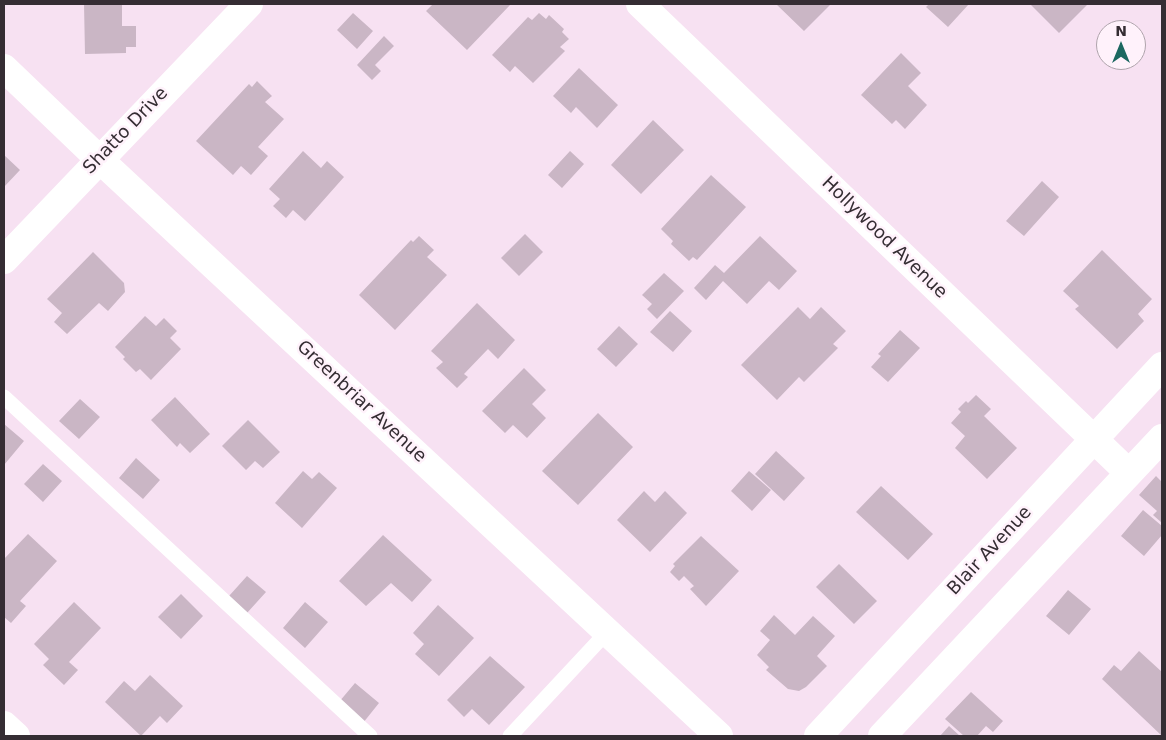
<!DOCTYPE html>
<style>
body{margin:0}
#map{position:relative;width:1166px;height:740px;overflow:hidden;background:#f7e1f2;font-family:"DejaVu Sans",sans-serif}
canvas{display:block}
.frame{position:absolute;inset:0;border:5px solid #352d33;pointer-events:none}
.north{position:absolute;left:1096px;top:20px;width:50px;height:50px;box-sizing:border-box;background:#fff2fb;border:1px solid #aea3ab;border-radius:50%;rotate:0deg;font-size:14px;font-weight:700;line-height:20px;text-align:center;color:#352d33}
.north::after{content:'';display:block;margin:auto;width:18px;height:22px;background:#1c6760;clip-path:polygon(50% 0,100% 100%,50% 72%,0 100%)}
</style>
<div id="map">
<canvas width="1166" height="740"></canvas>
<div class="frame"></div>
<div class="north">N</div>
</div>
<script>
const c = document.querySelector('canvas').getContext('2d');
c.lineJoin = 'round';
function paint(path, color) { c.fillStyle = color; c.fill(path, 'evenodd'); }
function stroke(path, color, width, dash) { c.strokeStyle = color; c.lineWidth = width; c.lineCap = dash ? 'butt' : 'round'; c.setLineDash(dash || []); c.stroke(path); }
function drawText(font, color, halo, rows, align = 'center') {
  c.font = font + ' "DejaVu Sans",sans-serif'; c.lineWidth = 5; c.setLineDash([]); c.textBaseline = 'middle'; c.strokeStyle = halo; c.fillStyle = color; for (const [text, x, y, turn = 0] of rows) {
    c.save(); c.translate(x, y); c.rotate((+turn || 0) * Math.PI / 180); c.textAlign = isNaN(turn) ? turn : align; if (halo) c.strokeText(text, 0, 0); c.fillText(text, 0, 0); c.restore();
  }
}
const building = new Path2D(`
 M84,4H122V26H136V47H126V53L85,54Z
 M433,4H511L467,50L426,11Z
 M776,4H831L804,31Z
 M929,4H969L948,27L926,7Z
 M1030,4H1088L1059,33Z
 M353,13L373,31L357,49L337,30Z
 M539,13L546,19L549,15L564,29L562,32L569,39L560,47L565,51L533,83L515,66L510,72L492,55L528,17L532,20Z
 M384,36L394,46L375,65L381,71L372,80L357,65Z
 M901,53L921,73L908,86L927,105L905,129L896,120L892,124L861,95Z
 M579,68L618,105L597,128L576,107L571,113L553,96Z
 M257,81L272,96L265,102L284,119L258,147L268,156L251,175L241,166L233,175L196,141L249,84L252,87Z
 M653,120L684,150L641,194L611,165Z
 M303,151L321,168L327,161L344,177L305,221L293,210L286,218L273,206L280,199L269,189Z
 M570,151L584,164L562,188L548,175Z
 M4,155L20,170L4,187Z
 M711,175L746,207L697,260L693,257L689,261L671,244L673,241L661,229Z
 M1042,181L1059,197L1024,236L1006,221Z
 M525,234L543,252L519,276L501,258Z
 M419,236L434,250L427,257L447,275L395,330L359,295L411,240L413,242Z
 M760,236L797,271L779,290L769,281L747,304L723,281L706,300L694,288L715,265L724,273Z
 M1102,250L1152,299L1138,314L1144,321L1117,349L1075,309L1079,306L1063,291Z
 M93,252L124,283L125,292L108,311L99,303L67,334L54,322L62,313L47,299Z
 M664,273L684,291L657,319L647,309L652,304L642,295Z
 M477,303L515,340L498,359L488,349L464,374L468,377L457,388L436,368L443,362L431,351Z
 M798,307L810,319L821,307L846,331L833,344L838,348L804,382L799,377L777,400L741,365Z
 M670,311L692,331L673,352L650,332Z
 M145,316L156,326L164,318L177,331L170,338L181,349L151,380L140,369L136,372L123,359L125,357L115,347Z
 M619,326L638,344L616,367L597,349Z
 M900,330L920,348L888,382L871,367L881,356L878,354Z
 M524,368L546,390L532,404L546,418L527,438L513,425L505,433L482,411Z
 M976,395L991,409L984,416L1017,448L987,479L955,448L965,436L951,423L961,412L958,409L966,401L968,403Z
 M175,397L210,434L190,453L180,443L177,447L151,420Z
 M80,399L100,417L79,439L59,421Z
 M598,413L633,447L578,505L542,471Z
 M248,420L280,452L263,468L255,461L246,470L222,446Z
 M4,424L24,441L4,465Z
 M776,451L805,478L784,501L755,474Z
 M136,458L160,480L143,499L119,478Z
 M43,464L62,481L43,502L24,484Z
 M303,471L312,479L319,472L337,488L302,528L275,503Z
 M749,471L771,490L752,511L731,491Z
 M1156,476L1162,482V523L1153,515L1157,511L1139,495Z
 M881,486L933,534L908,560L856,512Z
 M644,491L655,502L665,491L687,513L650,552L617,520Z
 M1143,510L1162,526V535L1144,556L1121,536Z
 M28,534L57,561L20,601L26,606L11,623L4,617V559Z
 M383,535L432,580L412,602L391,583L366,606L339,581Z
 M701,536L739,571L706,606L690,589L694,586L684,576L679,581L670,572L675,566L673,564Z
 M839,564L877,601L854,624L816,587Z
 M247,576L266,592L247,613L229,596Z
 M1068,590L1091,609L1069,635L1046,616Z
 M181,594L203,616L181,639L158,617Z
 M74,602L101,628L69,662L78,670L64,685L43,665L49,659L34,644Z
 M305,602L328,622L305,648L283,628Z
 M438,605L474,638L439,676L415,654L424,644L413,633Z
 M774,615L795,635L813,616L835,636L817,656L827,666L806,687L799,691L788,689L766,670L769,667L757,655L770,640L760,631Z
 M1139,651L1162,672V736L1102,679L1114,665L1121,671Z
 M490,656L525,687L489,725L472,709L464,717L447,700Z
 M150,675L183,706L167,723L160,716L141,736L105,702L124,681L135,691Z
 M355,683L379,703L363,723L339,702Z
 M971,692L1003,721L993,732L986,726L977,736H964L945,719Z
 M949,726L960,736H940Z`);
const service = new Path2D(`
 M4,397L370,736
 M510,736L608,631`);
const minor = new Path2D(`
 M640,4L1128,472
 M4,68L99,159L719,736
 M4,260L249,4
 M4,725L16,736
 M818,736L1162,366
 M882,736L1162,438`);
const streetNames = [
 ["Shatto Drive",126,131,-46],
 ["Hollywood Avenue",884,238,44],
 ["Greenbriar Avenue",361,402,43],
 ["Blair Avenue",990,551,-47]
];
paint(building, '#cab6c5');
stroke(service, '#fff', 15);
stroke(minor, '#fff', 28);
drawText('18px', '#352d33', '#fff2fb', streetNames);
</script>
